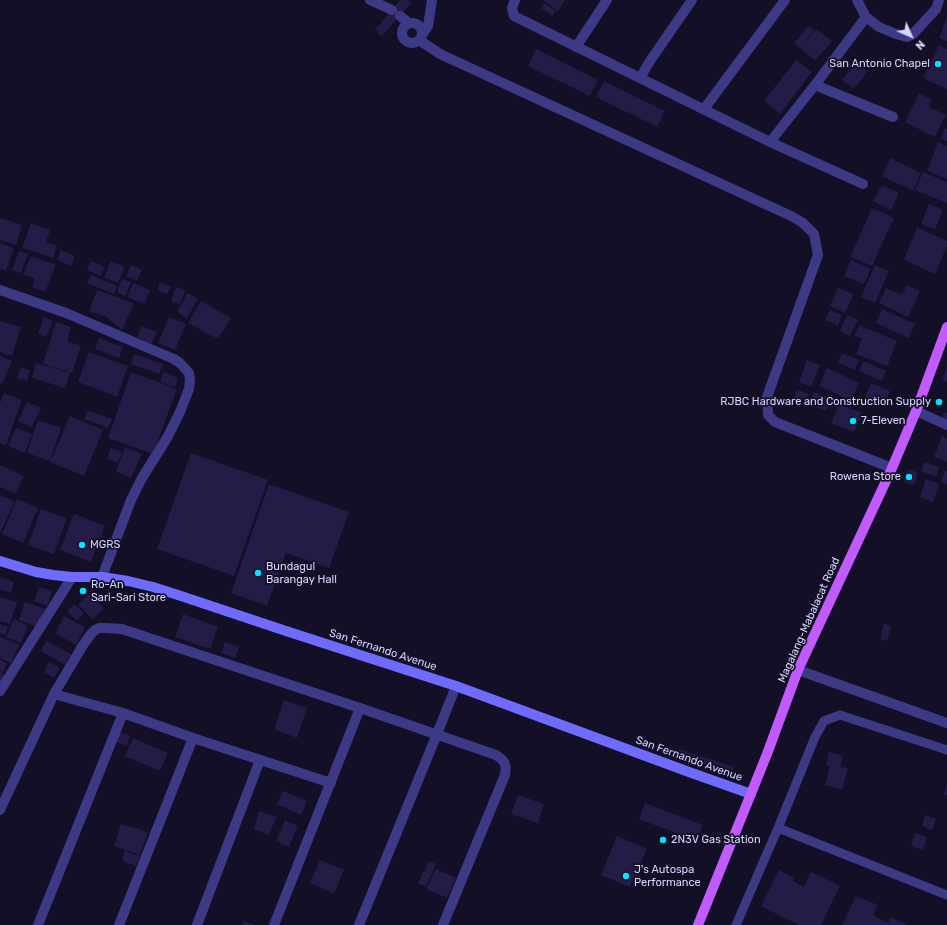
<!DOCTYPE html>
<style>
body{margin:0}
#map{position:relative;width:947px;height:925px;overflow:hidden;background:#130f26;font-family:Rubik,sans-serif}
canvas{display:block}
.north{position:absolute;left:891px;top:16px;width:40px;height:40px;-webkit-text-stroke:3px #130f26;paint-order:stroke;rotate:135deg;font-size:11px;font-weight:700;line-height:16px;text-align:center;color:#d9d4ff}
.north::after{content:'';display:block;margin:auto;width:14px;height:18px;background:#d9d4ff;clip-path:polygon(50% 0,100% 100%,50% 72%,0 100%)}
</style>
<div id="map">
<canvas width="947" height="925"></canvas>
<div class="north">N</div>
</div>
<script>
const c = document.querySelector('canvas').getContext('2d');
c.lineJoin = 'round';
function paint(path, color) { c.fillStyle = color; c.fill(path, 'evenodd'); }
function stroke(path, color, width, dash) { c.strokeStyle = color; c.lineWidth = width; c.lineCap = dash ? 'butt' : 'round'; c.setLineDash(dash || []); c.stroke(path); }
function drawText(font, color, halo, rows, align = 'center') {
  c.font = font + ' Rubik,sans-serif'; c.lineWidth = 3.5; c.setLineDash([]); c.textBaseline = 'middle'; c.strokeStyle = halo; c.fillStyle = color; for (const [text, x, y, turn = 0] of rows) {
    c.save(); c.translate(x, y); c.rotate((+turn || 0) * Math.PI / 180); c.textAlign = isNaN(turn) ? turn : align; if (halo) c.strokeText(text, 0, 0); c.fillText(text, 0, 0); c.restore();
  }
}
const building = new Path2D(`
 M400,0H408L411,3L382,36L375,30Z
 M545,0H565L558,11L544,1Z
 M544,3L556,11L553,16L541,8Z
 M947,17V41L939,38Z
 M809,26L814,30L800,48L794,43Z
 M816,29L832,41L815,61L800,48Z
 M939,45L947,49V89L923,78Z
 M536,49L598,80L590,96L528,66Z
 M796,60L812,72L780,114L764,101Z
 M856,62L868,71L854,89L842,80Z
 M604,81L665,111L657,127L596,97Z
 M919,93L932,100L929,107L946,115L935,137L905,122Z
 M945,128L947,129V141L941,139Z
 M938,142L947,146V179L927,171Z
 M890,158L921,173L913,191L882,176Z
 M923,172L947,182V203L915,190Z
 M882,185L899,193L891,210L873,201Z
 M929,204L943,210L935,229L921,224Z
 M872,208L894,218L872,266L850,257Z
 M0,218L22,225L16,245L0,240Z
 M31,223L50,230L46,242L57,246L53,258L22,248Z
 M917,227L947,241V246L935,274L904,260Z
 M0,243L14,248L6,271L0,269Z
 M61,250L75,256L71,266L57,260Z
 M19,251L28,254L21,273L12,270Z
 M31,256L56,265L45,292L32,287L35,279L23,274Z
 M851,260L871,269L864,284L844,276Z
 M91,261L105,267L101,276L87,270Z
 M111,261L125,267L118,283L104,277Z
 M131,265L142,270L137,281L126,276Z
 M875,265L889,271L875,303L861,297Z
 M91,275L117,286L114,294L87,283Z
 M122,279L131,282L125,296L117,292Z
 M160,282L171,287L167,294L157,290Z
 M133,283L150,290L144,304L127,297Z
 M907,285L920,291L908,317L879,303L886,288L902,295Z
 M176,287L185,291L180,304L171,301Z
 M838,288L854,294L845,313L830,306Z
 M97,290L134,303L122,330L105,316L89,311Z
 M188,293L198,299L187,318L177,312Z
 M201,301L231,318L218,339L188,323Z
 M882,309L915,324L908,338L876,323Z
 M830,310L842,315L838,326L825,320Z
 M847,315L858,320L850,336L840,331Z
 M44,317L53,321L46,337L38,334Z
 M169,317L186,324L175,350L158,343Z
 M0,321L21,327L12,356L0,352Z
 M56,322L71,327L67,341L81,346L72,373L43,364Z
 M859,325L897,341L887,366L856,354L862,339L854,336Z
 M142,326L157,332L152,344L137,337Z
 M99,338L123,347L119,358L95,349Z
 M89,352L128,366L117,397L78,382Z
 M842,353L859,360L855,370L838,363Z
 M134,354L163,364L159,374L131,364Z
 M0,356L12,361L2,384L0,383Z
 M807,360L820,365L811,387L799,382Z
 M863,361L886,371L882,381L859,371Z
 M36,363L70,373L65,388L32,378Z
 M21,367L30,370L27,381L17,378Z
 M947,367V382L942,380Z
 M827,368L859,383L851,401L819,386Z
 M131,372L177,389L153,454L108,438Z
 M163,372L178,378L175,387L160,382Z
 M871,383L890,391L883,406L865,397Z
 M797,390L809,394L806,402L794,397Z
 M814,392L831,399L826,411L809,404Z
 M4,393L22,400L6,445L0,443V403Z
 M27,402L41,408L32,427L18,421Z
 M839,404L862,413L854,432L831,423Z
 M88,410L112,419L108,428L84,419Z
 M944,412L947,413V423L941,421Z
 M70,416L103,430L84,476L50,462Z
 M38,420L61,428L50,461L27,453Z
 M16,428L32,434L25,453L8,446Z
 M942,436L947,438V462L934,457Z
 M125,447L142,454L131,478L116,471Z
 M111,448L122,452L118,463L107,459Z
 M191,453L268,480L234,576L157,549Z
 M924,462L939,467L936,477L921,471Z
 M1,465L24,476L15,494L0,487V467Z
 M909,469L918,473L914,485L904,482Z
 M945,471H947V484L941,482Z
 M926,479L939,484L933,502L920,497Z
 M269,484L349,512L329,568L286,553L267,606L231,593Z
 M0,495L15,502L0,533Z
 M17,499L38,508L23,543L2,534Z
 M41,509L67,518L54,554L28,545Z
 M74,514L105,526L91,562L60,550Z
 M1,577L14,582L11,593L0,589V580Z
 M39,587L52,591L47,606L34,601Z
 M89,594L104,608L93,619L78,605Z
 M0,597L17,602L10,624L0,621Z
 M25,602L45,609L38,627L19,620Z
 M74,604L84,613L77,621L67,611Z
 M183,614L218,627L210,649L175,637Z
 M64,616L85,627L76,645L55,633Z
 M14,619L28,626L21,643L6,637Z
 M0,624L8,627L5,635L0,633Z
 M884,624L891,626L887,641L880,639Z
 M0,637L19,644L11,663L0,658Z
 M46,641L71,654L65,665L41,651Z
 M225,642L239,647L235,658L221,653Z
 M0,660L7,663L3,673L0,672Z
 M49,662L60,668L54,678L44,672Z
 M0,672L5,676L0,682Z
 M284,700L307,708L297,738L274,729Z
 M119,732L130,736L127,746L116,742Z
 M133,738L168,753L160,771L125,756Z
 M679,749L734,767L732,775L676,756Z
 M829,752L843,756L840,767L848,768L842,790L825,785L830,766L826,765Z
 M947,785V795L944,794Z
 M283,791L307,801L301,815L277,804Z
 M518,795L544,804L538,823L511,814Z
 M645,803L703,825L697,841L639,819Z
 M259,811L277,817L268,835L254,829Z
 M925,815L936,819L932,830L922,826Z
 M285,820L298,826L289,847L276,841Z
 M121,824L148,832L140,855L114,846Z
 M915,833L927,837L923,850L911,846Z
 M617,836L647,849L630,887L601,875Z
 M125,851L140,856L136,866L122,861Z
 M320,860L344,870L334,894L310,883Z
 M429,861L436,864L426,887L418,883Z
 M436,869L456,878L447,898L426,889Z
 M779,870L794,878L793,881L804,887L811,872L840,886L821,925H799L761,906Z
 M856,896L878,905L873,915L888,923L891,917L907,925H842Z
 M243,921L255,925H242Z`);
const lane = new Path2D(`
 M947,750L840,715L824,721L815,737L778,828L947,895
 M736,925L778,828`);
const street = new Path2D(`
 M370,0L392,10
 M515,0L512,8L514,16L770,142L815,85L866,17
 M857,0L866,17L879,27L896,34L907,37L913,34L936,9L939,0
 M400,16L409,23
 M402 33a10 10 0 1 1 20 0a10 10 0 1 1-20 0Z
 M422,35L428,26L432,0
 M419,40L440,54L791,216L803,223L814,234L818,255L767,397L768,415L775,422L892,468
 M576,47L607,0
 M640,78L650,61L692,0
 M815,85L893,117
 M704,109L785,0
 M770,142L863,184
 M0,290L66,313L174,359L180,363L189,373L190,380L189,389L180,412L167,438L142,478L131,500L102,577
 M916,411L947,425
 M798,670L947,723
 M0,691L72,577
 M54,694L123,713L193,738L331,783
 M0,810L54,694L83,645L91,634L95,630L99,628H106L122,629L360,708L496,755C505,761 507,764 505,775L443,925
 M38,925L123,713
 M119,925L193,738
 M197,925L260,760
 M274,925L360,708
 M359,925L437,734L456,686`);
const secondary = new Path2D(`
 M0,561L36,572L53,575L72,577H102L128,581L153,587L178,595L286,631L456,686L689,772L751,794`);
const primary = new Path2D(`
 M698,925L767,754L798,670L892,468L916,411L947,327`);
const markers = [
 [938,64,4,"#00e5ff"],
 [939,402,4,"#00e5ff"],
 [853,421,4,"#00e5ff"],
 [909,477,4,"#00e5ff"],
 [82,545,4,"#00e5ff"],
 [258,573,4,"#00e5ff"],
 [83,591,4,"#00e5ff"],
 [663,840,4,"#00e5ff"],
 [626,876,4,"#00e5ff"]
];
const poiNames = [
 ["San Antonio Chapel",930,64,"right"],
 ["RJBC Hardware and Construction Supply",931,402,"right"],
 ["7-Eleven",861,421],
 ["Rowena Store",901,477,"right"],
 ["MGRS",90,545],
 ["Bundagul",266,567],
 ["Barangay Hall",266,580],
 ["Ro-An",91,585],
 ["Sari-Sari Store",91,598],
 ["2N3V Gas Station",671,840],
 ["J's Autospa",634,870],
 ["Performance",634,883]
];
const streetNames = [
 ["Magalang-Mabalacat Road",809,620,-66],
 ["San Fernando Avenue",383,650,18],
 ["San Fernando Avenue",689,759,20]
];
paint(building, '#241b47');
stroke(lane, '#3d3a85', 9);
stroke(street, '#3d3a85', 10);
stroke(secondary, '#6f6bff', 10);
stroke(primary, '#c25bff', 10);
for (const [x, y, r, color] of markers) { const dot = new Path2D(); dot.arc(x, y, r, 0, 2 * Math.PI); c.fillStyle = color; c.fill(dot); stroke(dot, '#130f26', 1.5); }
drawText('11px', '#d9d4ff', '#130f26', poiNames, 'left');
drawText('11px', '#d9d4ff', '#130f26', streetNames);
</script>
